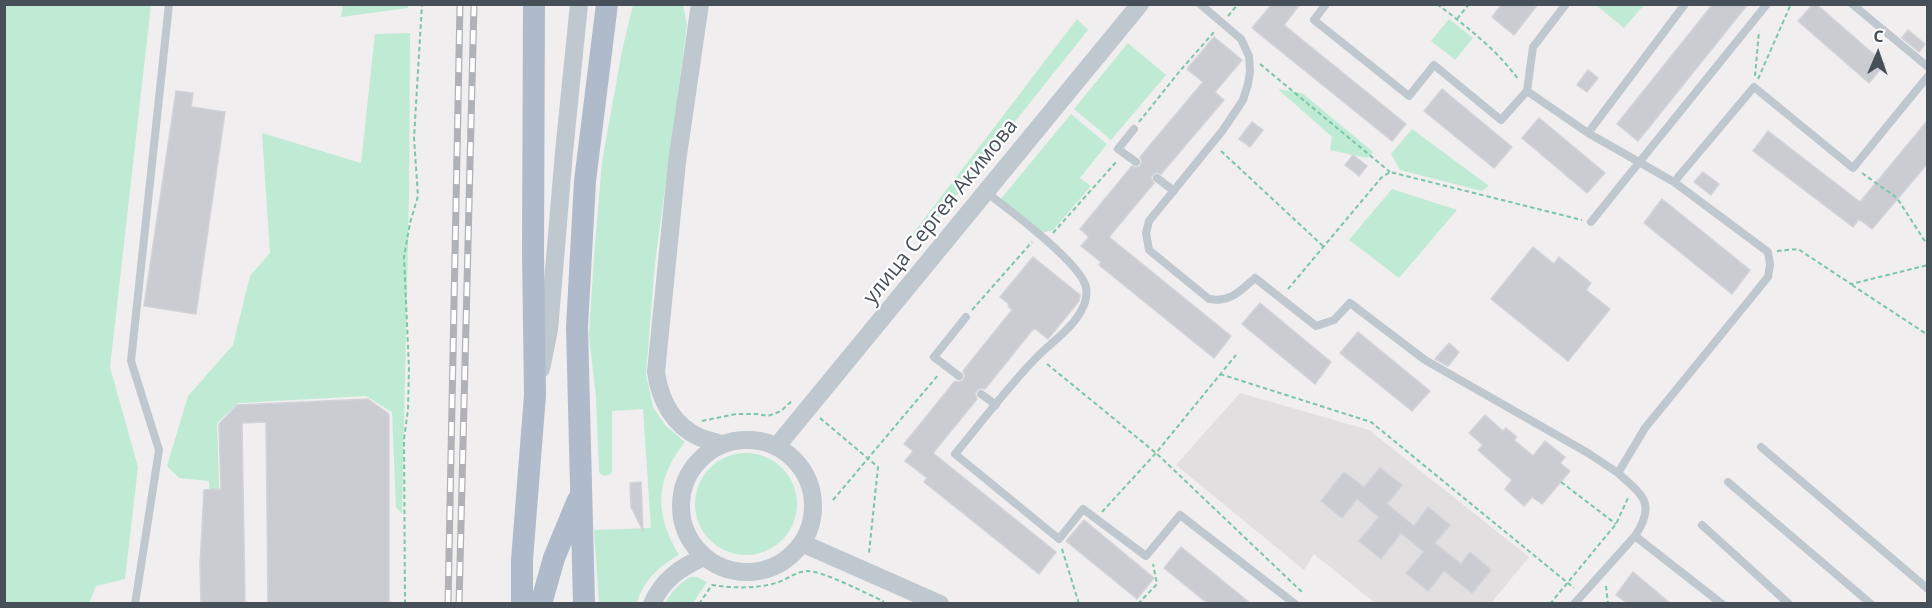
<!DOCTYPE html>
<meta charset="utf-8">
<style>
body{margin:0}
#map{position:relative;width:1932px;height:608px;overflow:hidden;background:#f0eeee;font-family:"Open Sans",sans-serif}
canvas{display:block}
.frame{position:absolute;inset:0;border:6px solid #474f59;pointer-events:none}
.north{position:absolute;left:1848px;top:24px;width:60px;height:60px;-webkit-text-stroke:4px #fff;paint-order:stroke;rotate:2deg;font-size:16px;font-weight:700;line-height:24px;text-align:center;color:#474f59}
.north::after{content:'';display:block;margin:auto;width:21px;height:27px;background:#474f59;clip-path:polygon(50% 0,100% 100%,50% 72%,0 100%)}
</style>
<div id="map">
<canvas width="1932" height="608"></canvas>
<div class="frame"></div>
<div class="north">С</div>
</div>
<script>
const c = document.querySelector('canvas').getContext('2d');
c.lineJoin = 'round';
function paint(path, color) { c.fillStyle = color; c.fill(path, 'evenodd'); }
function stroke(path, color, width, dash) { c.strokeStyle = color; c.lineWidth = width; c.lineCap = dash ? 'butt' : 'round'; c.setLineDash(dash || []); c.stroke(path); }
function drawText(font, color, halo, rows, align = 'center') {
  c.font = font + ' "Open Sans",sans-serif'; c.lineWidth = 4.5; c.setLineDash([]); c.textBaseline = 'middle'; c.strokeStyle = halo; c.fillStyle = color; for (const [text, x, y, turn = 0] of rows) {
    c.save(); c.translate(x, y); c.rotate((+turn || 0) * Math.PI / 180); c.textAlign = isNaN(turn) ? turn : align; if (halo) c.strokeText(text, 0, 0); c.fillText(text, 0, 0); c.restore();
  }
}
const education = new Path2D(`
 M1240,393L1369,430L1529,557L1491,603H1375L1314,554L1304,570L1176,465Z`);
const green = new Path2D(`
 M4,5H151L110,367L138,467L125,579L96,586L89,603H5Z
 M343,5H408V8L341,17Z
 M633,5H683L687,25L655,263L646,374L653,407L665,425L685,442C655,480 654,513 679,555C659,566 643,581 637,603H599L594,530L651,528L643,409L612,411V471L611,474L605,476L600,474L599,471L596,398L589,335L594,256L602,162L622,51Z
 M1596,5H1644L1624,28Z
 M1077,19L1088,30L919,242L912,235Z
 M1449,19L1473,38L1455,60L1431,41Z
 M410,33L409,196L402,514L396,507L392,412L366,396L238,403L217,423L223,603H213L209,481L179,478L167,466L188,396L233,345L250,276L270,253L262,133L361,163L375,34Z
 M1128,43L1166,75L1111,140L1074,109Z
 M1278,89L1302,93L1373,152L1367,158L1330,150L1332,137Z
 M1071,114L1107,144L1080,178L1091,186L1053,230L1045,232L1037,231L1000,200Z
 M1412,129L1489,186L1482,191L1400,170L1391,154Z
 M1392,189L1457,210L1399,278L1349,240Z
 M695 504a51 51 0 1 1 102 0a51 51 0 1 1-102 0Z
 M690,577H697L707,582L693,603H665C671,592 679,584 690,577Z`);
const building = new Path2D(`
 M1272,4H1300L1284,25L1406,124L1392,141L1252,28Z
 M1502,4H1538L1514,35L1492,17Z
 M1713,4H1748L1638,141L1617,124Z
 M1813,4H1816L1885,64L1869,83L1798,21Z
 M1908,30L1925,44L1919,52L1902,38Z
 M1214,37L1242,60L1215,92L1224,100L1161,174L1157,172L1153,174L1151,178L1154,183L1109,237L1231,336L1214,358L1099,265L1101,262L1081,246L1089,237L1080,229L1132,166L1136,168L1140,166L1142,162L1140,157L1203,82L1187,69Z
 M1588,70L1598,78L1587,92L1577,85Z
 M1442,89L1512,147L1494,168L1424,111Z
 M176,91L193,93L191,107L225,112L196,314L144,306Z
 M1539,118L1605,173L1587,193L1522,138Z
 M1928,120V163L1872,229L1859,219L1853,227L1753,151L1768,131L1860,202Z
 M1252,122L1263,130L1250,147L1239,139Z
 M1353,155L1367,166L1359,176L1345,165Z
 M1703,172L1719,184L1711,195L1694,182Z
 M1662,199L1750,270L1732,294L1644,223Z
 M1533,247L1554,264L1559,257L1591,283L1586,290L1610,309L1568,361L1491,299Z
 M1033,257L1080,295L1079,301L1048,339L1034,328L985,389L981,388L977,390L975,394L977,399L933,453L1056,552L1039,574L924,482L927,478L905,461L913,451L904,444L955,381L959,382L963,380L965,376L963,371L1012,310L1008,306L1009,304L1000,297Z
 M1260,303L1331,362L1315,384L1242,324Z
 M1358,332L1430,391L1412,411L1340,353Z
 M1449,343L1459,352L1448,366L1435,359Z
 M368,399L389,414V603H268L266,422L242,423L245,603H201L200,565L204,490L221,489L219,424L237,405Z
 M1485,415L1503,431L1506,428L1517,437L1514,440L1533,456L1545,441L1565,457L1560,463L1570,471L1542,504L1532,497L1524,506L1505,489L1512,480L1478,450L1483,445L1469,433Z
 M1380,468L1402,485L1387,504L1414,526L1428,507L1450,525L1435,543L1461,564L1470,552L1491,570L1472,593L1444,571L1428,591L1406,573L1424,552L1401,533L1381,559L1359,541L1379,517L1357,499L1342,518L1321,501L1344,472L1364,487Z
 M641,482L643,531L631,507L630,483Z
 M1084,520L1154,578L1137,599L1066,541Z
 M1181,547L1250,603H1207L1164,568Z
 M1633,572L1670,603H1627L1616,595Z`);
const path = new Path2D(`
 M1437,4C1466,26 1497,50 1518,79
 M1228,16L1238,4
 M1457,19L1469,4
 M1260,64L1390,172
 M1755,76L1759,31
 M1758,79L1791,4
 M1139,122L1179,72L1214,32
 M1221,151L1324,247
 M1862,173L1897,198L1928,246
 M1053,233L1117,161
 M1777,251L1798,249L1851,284L1928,265
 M1852,285L1928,335
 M1288,289L1381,178L1390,172L1582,220
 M972,310L1032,242
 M1047,364L1156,453L1302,592
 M1220,374L1371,422L1574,588
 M820,418L878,467L869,553
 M702,421L736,414H758L768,416L781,411L793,400
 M1561,482L1616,524
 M833,500L939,374
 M1102,512L1156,453L1236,355
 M1062,549L1079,604
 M1606,586L1608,604
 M405,604L404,439L408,410L409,368L404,257L410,223L418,196L414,138L422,4
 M699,604L712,585C734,588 754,589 776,583C786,580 795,572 806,571C822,570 867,594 883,601V604
 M1138,604L1157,584L1153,564
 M1550,604L1616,524L1628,498`);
const service = new Path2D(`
 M1200,4L1241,39L1249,56L1250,71L1248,84L1243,100L1223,130L1149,221L1146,233L1149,250L1209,299C1230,303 1240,291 1255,278L1316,326L1334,320L1350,303L1425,360L1588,453L1618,473
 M1326,4L1314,20L1409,96L1434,65L1501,120L1527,91L1588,133L1674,182L1754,87L1853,168L1928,76
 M1852,4L1928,67
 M1527,91L1533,47L1566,4
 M1134,129L1118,149L1136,162
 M1588,133L1685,4
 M1157,178L1174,191
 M986,192C1008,209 1080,262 1086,287C1087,294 1086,302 1082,309C1073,328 1053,341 1038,356C1008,386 982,422 955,454L1059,539L1083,509L1146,556L1180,515L1295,604
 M1591,222L1767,4
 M959,376L934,357L966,317
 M981,394L996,405
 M1761,447L1928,589
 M1728,482L1871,604
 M1702,525L1789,604
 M1635,536L1722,604
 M135,604L159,450L131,361L169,4
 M1574,604L1635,536C1657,503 1642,495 1618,473L1645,428L1768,277L1770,265L1768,252L1674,182`);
const tertiary = new Path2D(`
 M700,4L677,162L656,372C660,400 673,425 699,437C706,440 715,442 722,444
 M541,369L549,330L564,152L579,4
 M681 506a66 66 0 1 1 132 0a66 66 0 1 1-132 0Z
 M777,446L1140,4
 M804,544L940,604
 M652,604C662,580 681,567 704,557`);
const primary = new Path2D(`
 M522,604V560L535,395L533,252L534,4
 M541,604L554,558L578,500
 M584,604L577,327L585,181L607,4`);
const rail = new Path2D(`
 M448,604L460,4
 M459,604L474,4`);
const streetNames = [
 ["улица Сергея Акимова",941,212,-51]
];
paint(education, '#e1dfdf');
paint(green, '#bfebd4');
paint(building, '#cbccd2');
stroke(building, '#d2d3d9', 1.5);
stroke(path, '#7ac6a7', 2, [4.5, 3]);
stroke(service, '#bfc7cf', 8);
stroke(tertiary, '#bfc7cf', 18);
stroke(primary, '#afbbca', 22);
stroke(rail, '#b0b2b7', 7);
stroke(rail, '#fff', 4.5, [14]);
drawText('21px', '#474f59', '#fff', streetNames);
</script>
